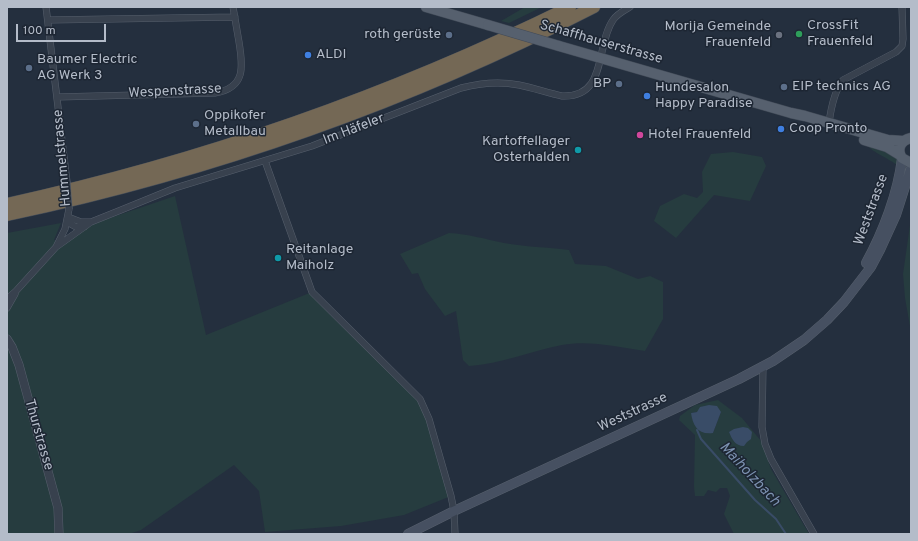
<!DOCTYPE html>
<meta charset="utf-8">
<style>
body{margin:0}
#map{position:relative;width:918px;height:541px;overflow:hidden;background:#242f3e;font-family:Overpass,sans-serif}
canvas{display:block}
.frame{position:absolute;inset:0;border:8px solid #b4bcc9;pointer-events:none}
.scale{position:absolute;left:16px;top:24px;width:90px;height:18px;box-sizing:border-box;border:2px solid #b4bcc9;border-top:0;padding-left:5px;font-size:12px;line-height:14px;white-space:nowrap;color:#b4bcc9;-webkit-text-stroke:3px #1d2633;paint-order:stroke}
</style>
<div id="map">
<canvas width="918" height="541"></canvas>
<div class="frame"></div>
<div class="scale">100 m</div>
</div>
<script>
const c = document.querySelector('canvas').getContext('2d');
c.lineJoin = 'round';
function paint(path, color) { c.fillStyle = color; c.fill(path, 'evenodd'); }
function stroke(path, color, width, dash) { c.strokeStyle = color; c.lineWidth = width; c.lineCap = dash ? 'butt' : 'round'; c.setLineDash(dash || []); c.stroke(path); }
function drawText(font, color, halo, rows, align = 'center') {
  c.font = font + ' Overpass,sans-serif'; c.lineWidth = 3; c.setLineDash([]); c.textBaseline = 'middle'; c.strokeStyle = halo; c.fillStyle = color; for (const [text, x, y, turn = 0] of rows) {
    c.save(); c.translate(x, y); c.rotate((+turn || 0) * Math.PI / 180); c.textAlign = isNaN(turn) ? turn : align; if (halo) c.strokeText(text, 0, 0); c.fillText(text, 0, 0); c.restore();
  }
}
const green = new Path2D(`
 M525,7H542L509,23L501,21Z
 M868,146L894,154L898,161L897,165C891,160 871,151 868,146Z
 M733,152L762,157L766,166L750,201L714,195L676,238L654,221L660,206L684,194L697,198L703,192L702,172L711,154Z
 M175,196L206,335L312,292L420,399L451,496L404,515L341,526L265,532L259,491L234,465L141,530L129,534H7V233L61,223L54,240L64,244L81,232L98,222Z
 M911,218V332L905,298L903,274Z
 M449,233C468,234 485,239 504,243C525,247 547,247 569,250L575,264L606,266L638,279L650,276L663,282V319L645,351C618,347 589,340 562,345C531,351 501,364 469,366L463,360L456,311L445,316L425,289L418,273L412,274L400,254Z
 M718,400L742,418L761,441L771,469L809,534H734L724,514L730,496L727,488H720L716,492L708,490L704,496H695L694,487L695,435L679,420L680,416L695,405ZM697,412H721L713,433L691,413Z`);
const water = new Path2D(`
 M709,405L717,406L721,412L713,433C698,435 693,426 691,413L697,412L700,407Z
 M743,427L748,428L752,432L751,439L747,442L744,446C735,446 732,439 729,432L734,429Z`);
const stream = new Path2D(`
 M697,430L701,439L755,500L776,519L786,534`);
const minor = new Path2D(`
 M46,7L67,182
 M48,20L235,17
 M57,97L215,93C246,88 243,66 239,42C237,30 235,19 233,7
 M829,123C831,108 834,91 843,80L896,52L902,46L903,39L902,7
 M265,161L312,292L420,399L429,419L451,496L454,511L455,534
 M68,217L81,222H91
 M67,222L76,227H84
 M56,247L91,222L121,210L175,188L312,146L461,88C480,83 499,81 519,85C534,88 548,93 562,96C608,98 595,46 613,20C617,14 623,11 630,7
 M7,299L16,291L56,247L65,229L69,209
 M7,308L15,294
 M763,366L762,427L765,444L771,459L814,534`);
const tertiary = new Path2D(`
 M7,339L12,347L19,365L58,508L59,534`);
const secondary = new Path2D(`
 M866,263C883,232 898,193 902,158
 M408,534L454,511L739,379L773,361L804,340L827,320L844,302L871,267L880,250L896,215L911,168`);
const primary = new Path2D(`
 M426,7L488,25
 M559,46L791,113L805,116L888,140L903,141
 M911,138C901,140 896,149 902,158L911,163
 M864,140L887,147L900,155`);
const motorway = new Path2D(`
 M7,204C204,161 389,96 570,7
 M7,215C210,172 409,102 594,7`);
const minorBridge = new Path2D(`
 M67,182L69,209`);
const primaryBridge = new Path2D(`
 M488,25L559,46`);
const markers = [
 [799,34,4,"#2e9e5b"],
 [449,35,4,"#5c6f8a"],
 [779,35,4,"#6b7280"],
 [308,55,4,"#3f7fe0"],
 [29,68,4,"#5c6f8a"],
 [619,84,4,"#5c6f8a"],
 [784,87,4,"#5c6f8a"],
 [647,96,4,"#3f7fe0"],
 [196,124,4,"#5c6f8a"],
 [781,129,4,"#3f7fe0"],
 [640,135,4,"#d1479c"],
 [578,150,4,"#0f9aa8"],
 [278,258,4,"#0f9aa8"]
];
const poiNames = [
 ["CrossFit",807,26],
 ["Frauenfeld",807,42],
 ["Morija Gemeinde",771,27,"right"],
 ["Frauenfeld",771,43,"right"],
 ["roth gerüste",441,35,"right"],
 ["ALDI",316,55],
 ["Baumer Electric",37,60],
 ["AG Werk 3",37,76],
 ["BP",611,84,"right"],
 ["EIP technics AG",792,87],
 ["Hundesalon",655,88],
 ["Happy Paradise",655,104],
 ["Oppikofer",204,116],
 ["Metallbau",204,132],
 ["Coop Pronto",789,129],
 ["Hotel Frauenfeld",648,135],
 ["Kartoffellager",570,142,"right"],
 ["Osterhalden",570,158,"right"],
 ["Reitanlage",286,250],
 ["Maiholz",286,266]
];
const streetNames = [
 ["Schaffhauserstrasse",601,43,16],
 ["Wespenstrasse",175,92,-3],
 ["Im Häfeler",354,130,-21],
 ["Hummelstrasse",63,158,-95],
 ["Weststrasse",872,210,-70],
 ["Weststrasse",633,413,-25],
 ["Thurstrasse",38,435,74]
];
const waterNames = [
 ["Maiholzbach",749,475,47]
];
paint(green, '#263c3f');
paint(water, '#394c67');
stroke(stream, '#394c67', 2);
stroke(minor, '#565f6c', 7);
stroke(tertiary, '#565f6c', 9);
stroke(secondary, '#565f6c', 10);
stroke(primary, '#414a57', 11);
stroke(motorway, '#434c59', 13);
stroke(minor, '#38414e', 6);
stroke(tertiary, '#38414e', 8);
stroke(secondary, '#465061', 9);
stroke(primary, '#56606e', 10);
stroke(motorway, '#746855', 12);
stroke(minorBridge, '#565f6c', 7, []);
stroke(primaryBridge, '#414a57', 11, []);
stroke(minorBridge, '#38414e', 6);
stroke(primaryBridge, '#56606e', 10);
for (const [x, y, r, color] of markers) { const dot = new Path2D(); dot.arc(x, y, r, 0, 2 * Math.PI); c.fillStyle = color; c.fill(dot); stroke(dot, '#1d2633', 1.5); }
drawText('14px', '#b4bcc9', '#1d2633', poiNames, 'left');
drawText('14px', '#b4bcc9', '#1d2633', streetNames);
drawText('italic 15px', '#7c92b1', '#1d2633', waterNames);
</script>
